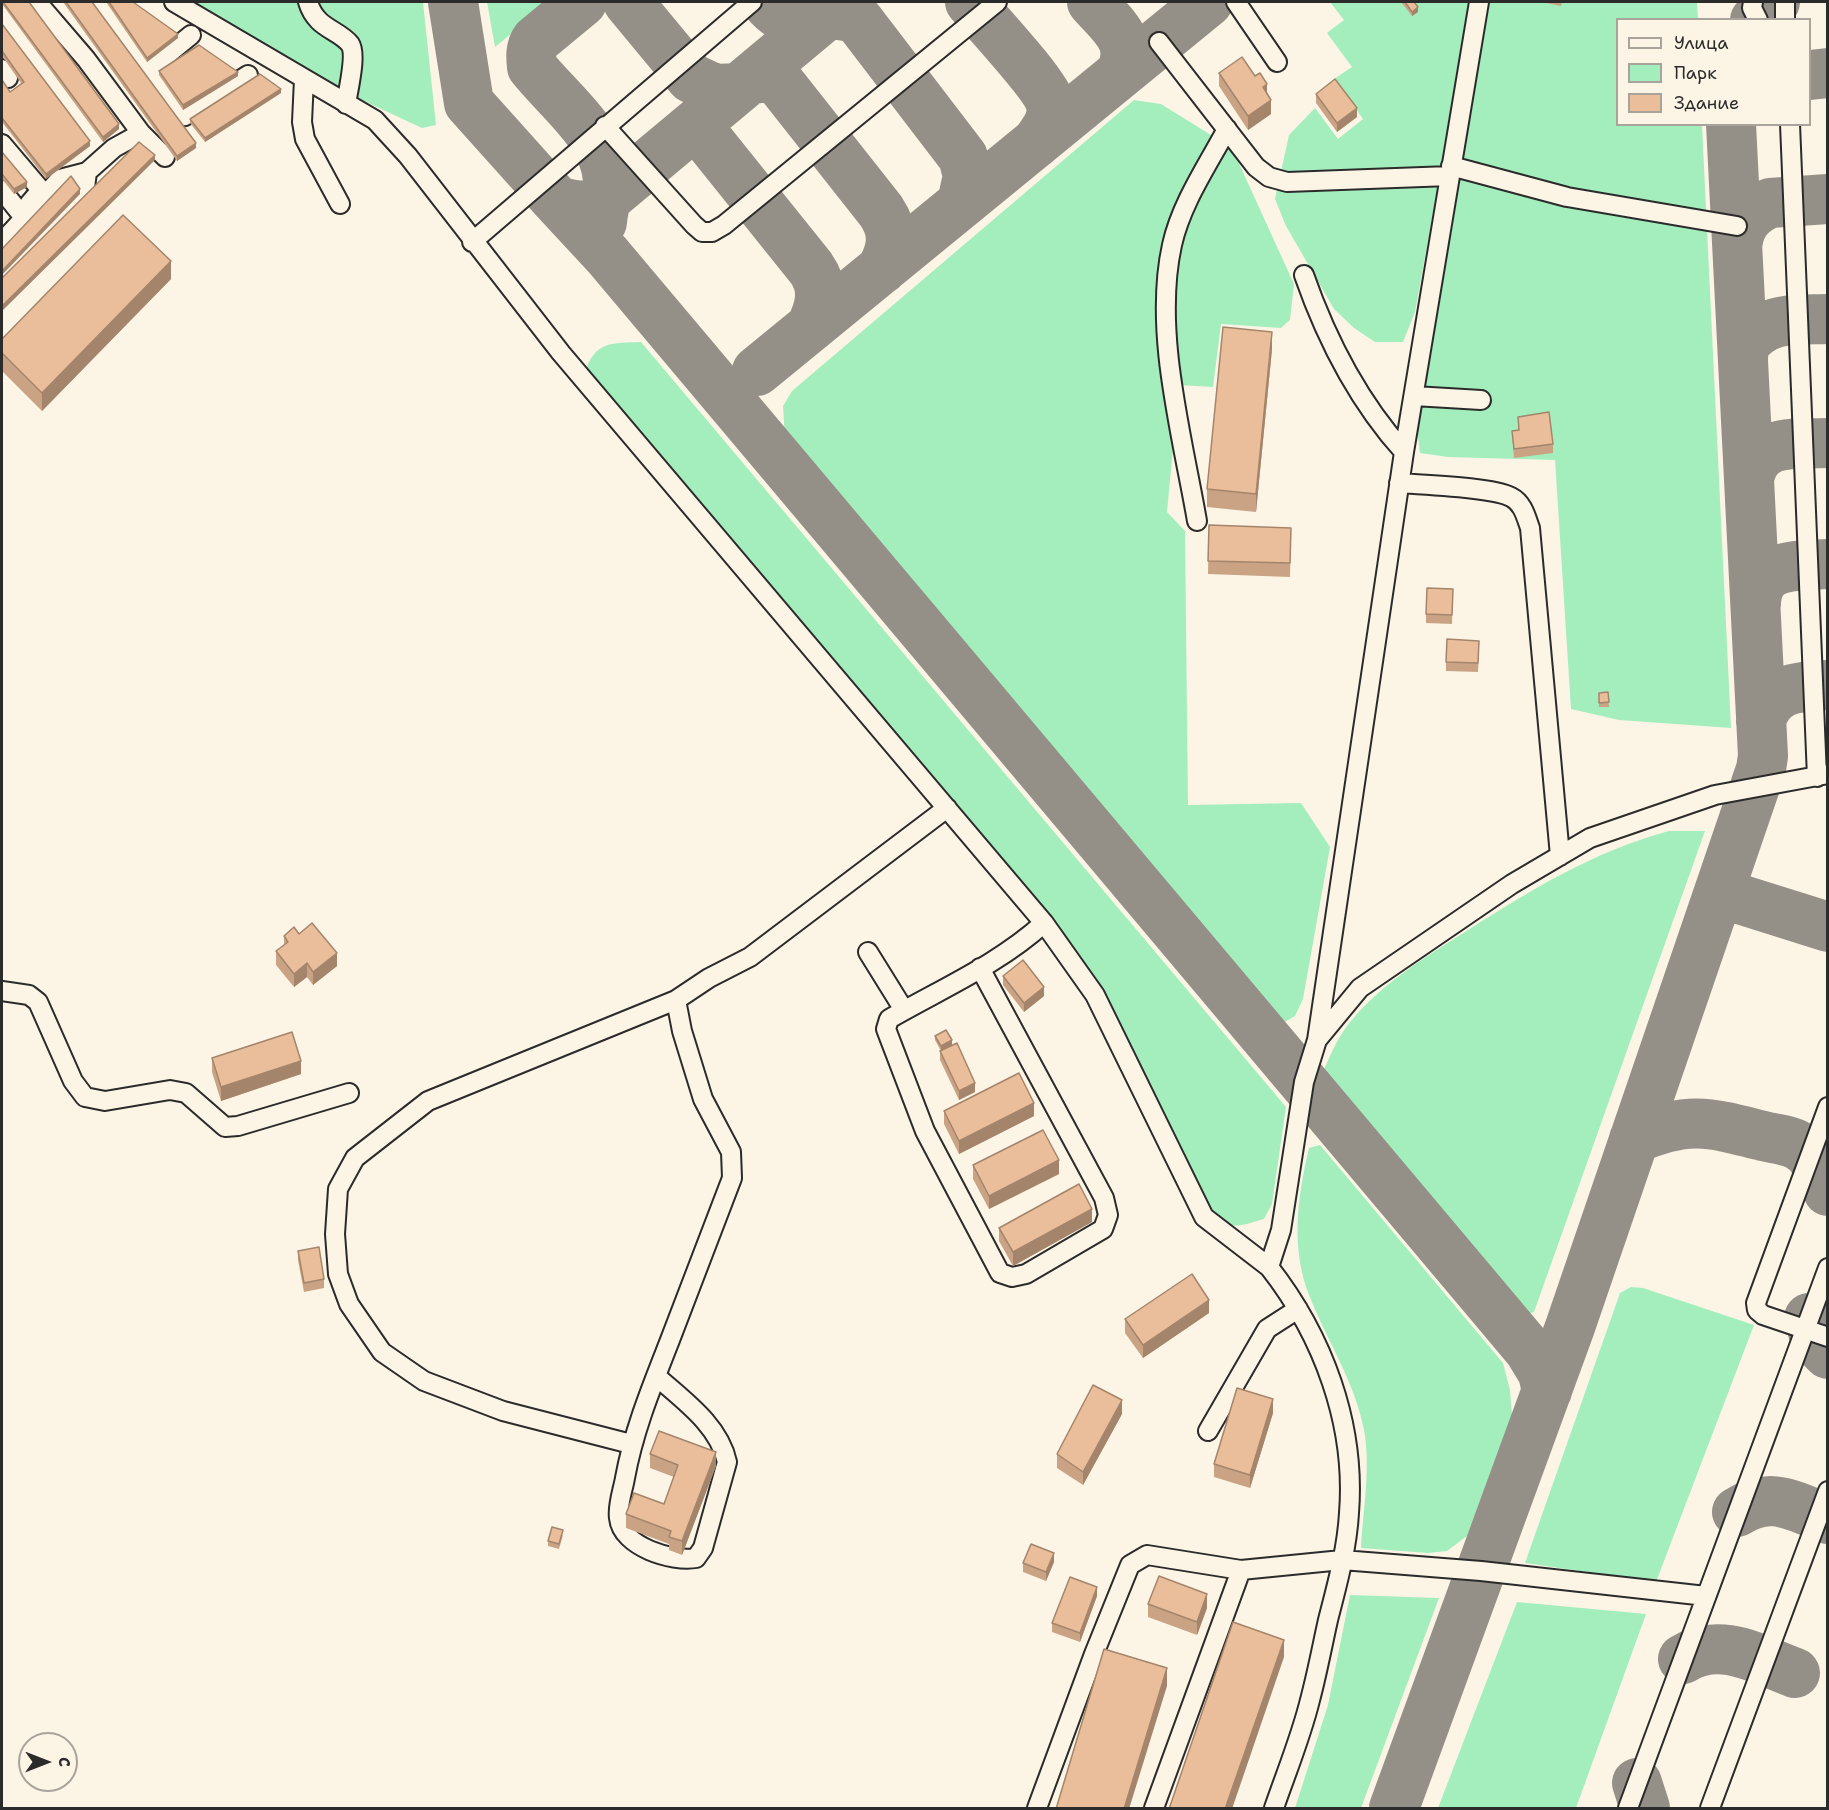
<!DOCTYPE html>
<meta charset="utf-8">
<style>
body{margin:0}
#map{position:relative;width:1829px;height:1810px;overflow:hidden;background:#fcf5e5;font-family:"Shantell Sans",sans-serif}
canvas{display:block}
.frame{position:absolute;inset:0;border:3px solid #2b2b2b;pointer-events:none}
.legend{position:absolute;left:1616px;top:18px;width:195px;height:108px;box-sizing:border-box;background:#fcf5e5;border:2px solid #a8a49b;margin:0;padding:8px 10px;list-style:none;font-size:18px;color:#2b2b2b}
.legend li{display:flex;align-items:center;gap:12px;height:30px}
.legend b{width:30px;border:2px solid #a8a49b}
.north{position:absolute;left:18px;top:1732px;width:60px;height:60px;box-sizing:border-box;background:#fcf5e5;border:2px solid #a8a49b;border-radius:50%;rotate:90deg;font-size:16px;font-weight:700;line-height:24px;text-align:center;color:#2b2b2b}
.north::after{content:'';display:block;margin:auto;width:21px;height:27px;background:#2b2b2b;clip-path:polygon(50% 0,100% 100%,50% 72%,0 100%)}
</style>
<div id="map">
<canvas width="1829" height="1810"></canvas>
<div class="frame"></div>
<ul class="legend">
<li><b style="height:8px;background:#fcf5e5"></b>Улица</li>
<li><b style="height:16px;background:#a4eebd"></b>Парк</li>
<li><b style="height:16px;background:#eabe9a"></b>Здание</li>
</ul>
<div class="north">С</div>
</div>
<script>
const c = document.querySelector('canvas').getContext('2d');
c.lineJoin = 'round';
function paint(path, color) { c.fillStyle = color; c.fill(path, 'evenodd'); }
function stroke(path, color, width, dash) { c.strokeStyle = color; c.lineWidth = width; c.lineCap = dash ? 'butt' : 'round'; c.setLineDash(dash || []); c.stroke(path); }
const green = new Path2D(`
 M185,2H423L436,125L422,128L315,78Z
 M487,2H550L495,47Z
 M1330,2H1471L1415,312L1403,342H1375L1354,328L1334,309L1286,226L1275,199L1289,135L1315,108L1338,139L1363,119L1334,79L1352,67L1327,33L1344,20Z
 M1489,2H1697L1698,19L1618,20V124L1702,125L1731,728L1619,720L1571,709L1555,460L1448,457L1420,453L1417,428Z
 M1134,100L1161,104L1232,148L1294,284L1290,320L1281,328L1221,324L1213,387L1179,385L1167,512L1185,531L1188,805L1301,803L1330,847L1303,999L1295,1016L1278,1026L785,438L783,406L792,391Z
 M641,342L1286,1107L1272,1204L1264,1219C1234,1228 1227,1231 1206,1206L1087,971L1052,918L585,372C595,341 612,343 641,342Z
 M1669,831H1705L1534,1312L1523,1315L1320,1079C1328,1061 1335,1042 1347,1026C1378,986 1422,959 1465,932C1529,891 1594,851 1669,831Z
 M1320,1145L1503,1363L1510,1390L1512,1415L1467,1536L1447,1551L1428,1553L1361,1548C1363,1510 1371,1468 1364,1430C1355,1383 1329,1344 1311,1300C1290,1250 1297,1199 1309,1148Z
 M1631,1287L1643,1288L1754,1325L1656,1582L1525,1563L1620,1293Z
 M1350,1595L1439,1598L1361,1808H1295L1328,1705Z
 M1517,1602L1646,1614L1576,1808H1438Z`);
const taxiway = new Path2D(`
 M453,2L469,103L556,200C574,207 589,208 606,199L842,2
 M582,2L536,40C530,48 531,58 532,67C559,101 606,135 608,181C608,195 603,208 602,222
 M628,2L691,78L715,89L739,88
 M766,2C798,41 824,1 859,21L963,157L968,176L962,203
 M970,2C986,21 1047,86 1051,105C1054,120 1044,132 1036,143
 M1092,2C1112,25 1137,42 1120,74
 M1755,20L1775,2
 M1810,75L1828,73
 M750,79L770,77L780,83L881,211C895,232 893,247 882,269
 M680,137L693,132L705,136L811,268C825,288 821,306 811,327
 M556,200L607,255L1529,1350L1543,1373L1547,1391
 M1738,241C1741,222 1752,211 1770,203L1828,199
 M1743,358L1744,345C1767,316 1793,320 1828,319
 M757,371L1208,2
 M1749,479C1757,438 1794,444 1828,443
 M1756,604C1757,562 1796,566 1828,564
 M1761,721C1770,687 1798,687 1828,685
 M1713,909L1722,901L1736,898L1828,927
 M1634,1139C1688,1116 1708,1122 1763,1136C1775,1139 1792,1140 1802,1148C1815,1156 1822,1177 1828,1191
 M1809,1318L1816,1342L1828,1354
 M1737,1512C1771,1490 1793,1506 1828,1519
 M1683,1659C1720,1636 1758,1659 1795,1673
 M1637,1783L1645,1808
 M1394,1808L1570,1327L1761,769L1763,756L1731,124`);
const minor = new Path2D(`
 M37,2L86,59L141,133
 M100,2L171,106L185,116L248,75
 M174,2L375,120L408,156L561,353L1044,923L1095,995L1204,1217L1269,1267
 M308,2C316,29 338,29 350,44C357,54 348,91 346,104
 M1236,2L1277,62
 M1753,2L1752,8L1758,20
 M1785,2V20
 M1159,42L1256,167L1269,177L1287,182L1450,176
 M2,69L8,78
 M147,71L191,35
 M304,79L302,122L305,139L340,204
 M1790,124L1817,777
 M605,126L694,225L702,232H712L724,225L997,2
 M2,144L41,190L29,204
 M1451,166L1567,197L1737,226
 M2,190L21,214
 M2,242L60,179L87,172L114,148L141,133L165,157
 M472,242L752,2
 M1304,275C1326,338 1359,402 1404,452
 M2,279L84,196L87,172
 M1414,396L1481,400
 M1399,483C1424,485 1492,487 1511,497C1523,503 1526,517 1530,528L1560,856
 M1197,521C1182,434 1153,331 1172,245C1181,204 1207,166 1227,129
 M868,952L904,1010
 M980,968L1104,1198L1108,1215L1103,1229L1026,1274L1012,1277L1000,1273L925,1131L886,1029L889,1019C941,989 999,964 1044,923
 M2,991L29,995L38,1002L73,1081L85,1097L105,1101L170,1090L186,1093L225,1127L238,1126L349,1093
 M1317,1040L1404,452L1479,2
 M1828,1107L1756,1303L1757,1310L1763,1315L1828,1337
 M656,1376C683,1400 719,1425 727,1462L703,1548L696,1558C672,1562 622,1547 619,1518C617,1506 623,1490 625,1478C634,1429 652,1386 670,1340C691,1286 711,1232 732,1178L731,1152L703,1099L682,1031L676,1000L709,978L750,957L947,808
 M1208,1431L1267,1329L1298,1309
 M631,1444L503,1411L424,1381L382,1352L349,1304L338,1274L335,1234L338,1189L355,1158L428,1101L676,1000
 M1037,1808L1094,1654L1130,1565L1147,1555L1241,1570L1342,1560L1481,1571L1706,1596
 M1154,1808L1241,1570
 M1274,1808C1286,1773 1301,1737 1310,1700C1317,1674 1322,1647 1328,1620C1337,1585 1347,1549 1349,1513C1356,1424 1323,1336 1269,1267L1281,1230L1304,1082L1317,1040L1360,988L1512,884L1590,838L1715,795L1828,774
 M1628,1808L1828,1268
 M1710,1808L1828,1491`);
const wall = new Path2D(`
 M2,2H29L119,129L103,142L2,4Z
 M63,2H92L196,148L177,161Z
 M106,2H133L178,38L147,62Z
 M1401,2H1414L1418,12L1412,16Z
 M1546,2H1562L1561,6L1546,3Z
 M2,24L90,146L46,179L2,122V80L10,92L21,83L2,56Z
 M159,71L238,76L183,110L159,75Z
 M1219,73L1267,94L1271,114L1248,130L1219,86Z
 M281,93L205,142L190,123V119Z
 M1316,94L1357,117L1337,132L1316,103Z
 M2,152L27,187L14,194L2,179Z
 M171,279L42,411L2,371V339Z
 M1272,349L1256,512L1207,507V489Z
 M1518,417L1553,444V453L1514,458L1512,431L1518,430Z
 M1209,525L1291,528L1290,577L1208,574Z
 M1453,589L1452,624L1426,623V614Z
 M1479,650L1478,672L1446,671V662Z
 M1608,692L1609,707H1599V693Z
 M299,934L337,966L313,985L307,977L294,987L276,965V951L284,945V936Z
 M1003,976L1044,996L1024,1012L1003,985Z
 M935,1036L952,1045L943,1050L975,1092L959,1100L940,1060V1051H941L935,1040Z
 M212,1058L301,1074L221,1101L212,1072Z
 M944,1111L1034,1116L959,1154L944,1124Z
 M973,1165L1059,1174L989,1209L973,1179Z
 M1092,1222L1013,1266L999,1241V1228Z
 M298,1251L324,1279V1288L304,1292L298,1260Z
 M1209,1313L1143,1358L1125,1333V1319Z
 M1273,1413L1250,1488L1214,1477V1464Z
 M1122,1414L1083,1485L1057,1468V1454Z
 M650,1454L716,1466L682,1555L669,1550V1544L626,1528V1514L664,1504L674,1477L650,1468Z
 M563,1535L559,1549L548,1546V1541Z
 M1054,1562L1046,1581L1023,1572V1563Z
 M1097,1596L1080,1642L1052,1632V1623Z
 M1148,1604L1207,1608L1197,1635L1148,1617Z`);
const shadedWall = new Path2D(`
 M1418,7V12L1412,16V12Z
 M178,34V38L147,62V58Z
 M238,72V76L183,110V105Z
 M1267,84V98L1263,87Z
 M281,89V93L205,142V138Z
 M1271,100V114L1248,130V116Z
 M1357,108V117L1337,132V123Z
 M119,124V129L103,142V137Z
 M90,141V146L46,179V174Z
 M196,143V148L177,161V156Z
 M155,155V160L2,311V306Z
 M27,182V187L14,194V189Z
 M80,189V194L2,275V271Z
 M171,261V279L42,411V393Z
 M1272,332V349L1256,512V494Z
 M337,953V966L313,985V972Z
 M307,963V977L294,987V974Z
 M1044,987V996L1024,1012V1003Z
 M952,1040V1045L941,1051V1046Z
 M301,1061V1074L221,1101V1087Z
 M975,1083V1092L959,1100V1091Z
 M1034,1103V1116L959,1154V1141Z
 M1059,1160V1174L989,1209V1196Z
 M1092,1209V1222L1013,1266V1252Z
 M1209,1300V1313L1143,1358V1345Z
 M1273,1399V1413L1250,1488V1475Z
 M1122,1400V1414L1083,1485V1472Z
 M716,1452V1466L682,1555V1541Z
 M1054,1553V1562L1046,1581V1572Z
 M1097,1587V1596L1080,1642V1633Z
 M1207,1594V1608L1197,1635V1622Z
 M1284,1640V1657L1232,1809H1225Z
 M1167,1668V1686L1129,1809H1124Z`);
const building = new Path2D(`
 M3,2H29L119,124L103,137Z
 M66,2H92L196,143L177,156Z
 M109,2H133L178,34L147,58Z
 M1405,2H1414L1418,7L1412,12Z
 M2,24L90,141L46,174L2,118V80L10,92L24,82L2,51Z
 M199,45L238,72L183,105L159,71Z
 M1242,57L1255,76L1260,73L1267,84L1263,87L1271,100L1248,116L1219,73Z
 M260,74L281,89L205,138L190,119Z
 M1335,79L1357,108L1337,123L1316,94Z
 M139,142L155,155L2,306V278Z
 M2,152L27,182L14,189L2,174Z
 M71,176L80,189L2,271V249Z
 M123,215L171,261L42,393L2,353V339Z
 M1223,327L1272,332L1256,494L1207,489Z
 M1549,412L1553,444L1514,449L1512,431L1519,430L1518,417Z
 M1209,525L1291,528L1290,563L1208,561Z
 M1427,588L1453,589L1452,615L1426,614Z
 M1447,639L1479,641L1478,663L1446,662Z
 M1608,692L1609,702L1599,703V693Z
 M312,923L337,953L313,972L307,963L294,974L276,951L288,942L284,936L294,927L299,934Z
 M1023,960L1044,987L1024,1003L1003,976Z
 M946,1030L952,1040L941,1046L935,1036Z
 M292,1032L301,1061L221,1087L212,1058Z
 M957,1043L975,1083L959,1091L940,1051Z
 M1019,1073L1034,1103L959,1141L944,1111Z
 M1043,1130L1059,1160L989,1196L973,1165Z
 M1079,1184L1092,1209L1013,1252L999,1228Z
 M319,1247L324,1279L304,1283L298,1251Z
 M1192,1274L1209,1300L1143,1345L1125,1319Z
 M1093,1385L1122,1400L1083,1472L1057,1454Z
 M1237,1388L1273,1399L1250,1475L1214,1464Z
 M659,1431L716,1452L682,1541L669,1537L671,1531L626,1514L634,1493L664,1504L678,1465L650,1454Z
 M552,1527L563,1530L559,1544L548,1541Z
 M1031,1544L1054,1553L1046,1572L1023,1563Z
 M1159,1576L1207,1594L1197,1622L1148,1604Z
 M1070,1577L1097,1587L1080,1633L1052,1623Z
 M1233,1622L1284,1640L1225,1809H1169Z
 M1104,1649L1167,1668L1124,1809H1056Z`);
paint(green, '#a4eebd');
stroke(taxiway, '#949088', 50);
stroke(minor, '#2b2b2b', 22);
stroke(minor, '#fcf5e5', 18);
paint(wall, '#c9a384');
paint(shadedWall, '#a4856c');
paint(building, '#eabe9a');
stroke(building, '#a4856c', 1.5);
</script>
